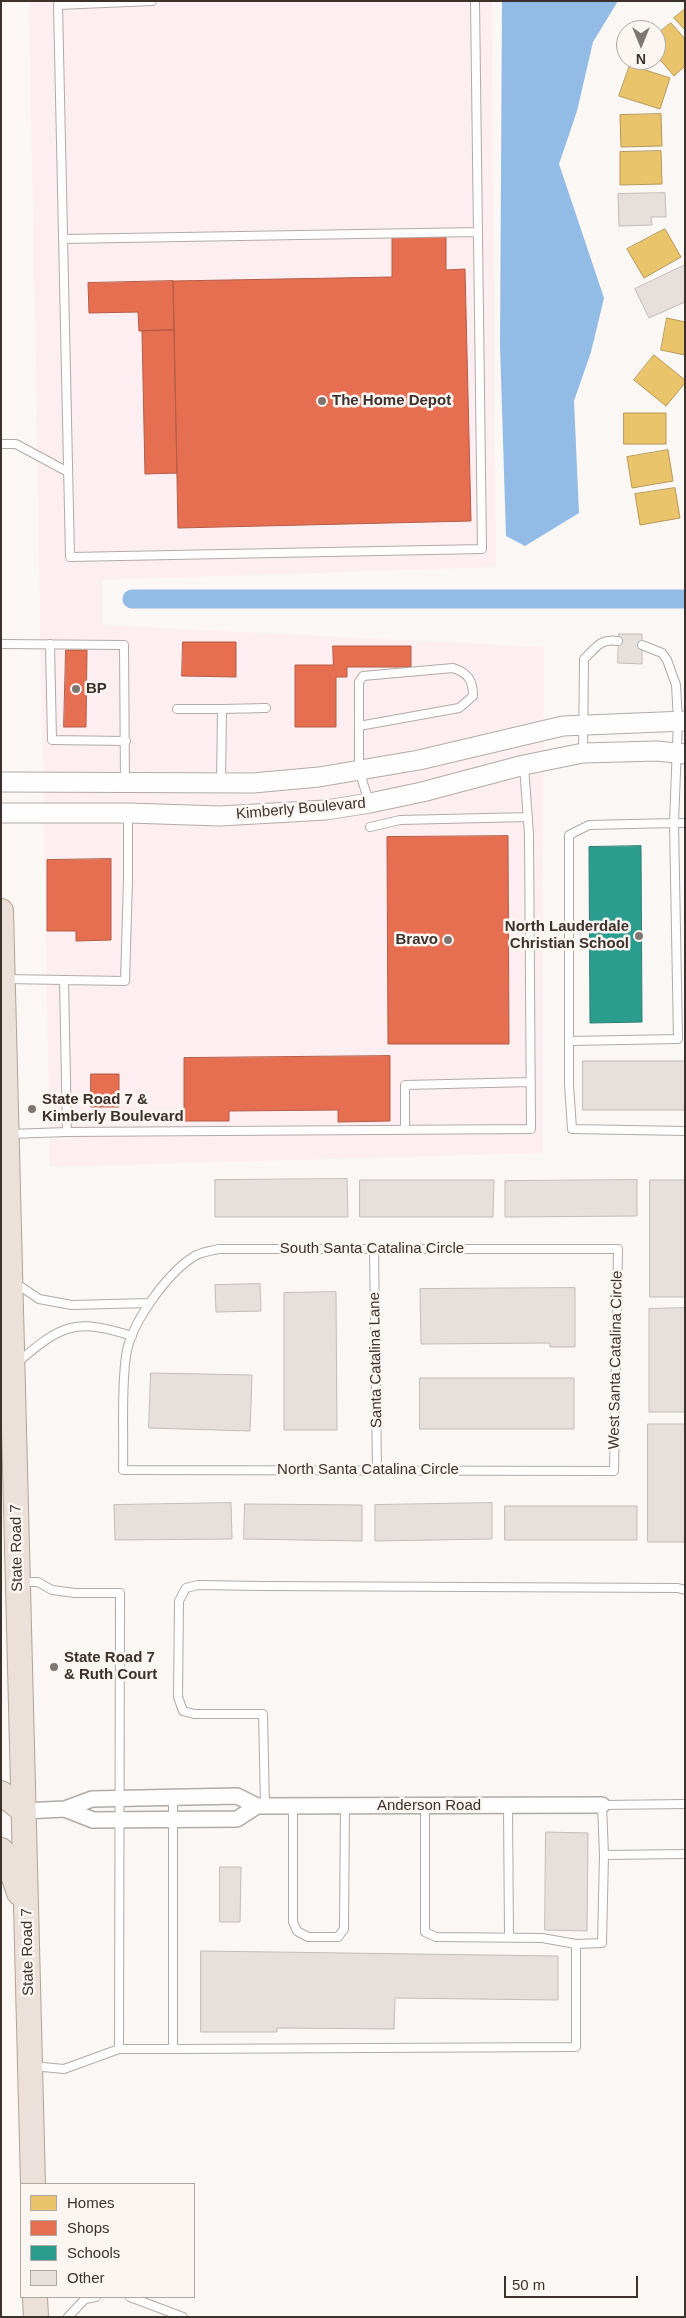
<!DOCTYPE html>
<style>
body{margin:0}
#map{position:relative;width:686px;height:2318px;overflow:hidden;background:#faf7f5;font-family:Arial,sans-serif}
canvas{display:block}
.frame{position:absolute;inset:0;border:2px solid #3c312b;pointer-events:none}
.legend{position:absolute;left:20px;top:2183px;width:175px;height:115px;box-sizing:border-box;background:#fcf6f3;border:1px solid #afa7a3;margin:0;padding:6px 9px;list-style:none;font-size:15px;color:#3c312b}
.legend li{display:flex;align-items:center;gap:10px;height:25px}
.legend b{width:25px;border:1px solid #afa7a3}
.north{position:absolute;left:616px;top:20px;width:50px;height:50px;box-sizing:border-box;background:#fcf6f3;border:1px solid #afa7a3;border-radius:50%;rotate:180deg;font-size:14px;font-weight:700;line-height:20px;text-align:center;color:#3c312b}
.north::after{content:'';display:block;margin:auto;width:18px;height:22px;background:#7e7672;clip-path:polygon(50% 0,100% 100%,50% 72%,0 100%)}
.scale{position:absolute;left:504px;top:2276px;width:134px;height:22px;box-sizing:border-box;border:2px solid #3c312b;border-top:0;padding-left:6px;font-size:15px;line-height:18px;white-space:nowrap;color:#3c312b;-webkit-text-stroke:4px #fcf6f3;paint-order:stroke}
</style>
<div id="map">
<canvas width="686" height="2318"></canvas>
<div class="frame"></div>
<ul class="legend">
<li><b style="height:14px;background:#e9c46a"></b>Homes</li>
<li><b style="height:14px;background:#e76f51"></b>Shops</li>
<li><b style="height:14px;background:#2a9d8f"></b>Schools</li>
<li><b style="height:14px;background:#e6dfdc"></b>Other</li>
</ul>
<div class="north">N</div>
<div class="scale">50 m</div>
</div>
<script>
const c = document.querySelector('canvas').getContext('2d');
c.lineJoin = 'round';
function paint(path, color) { c.fillStyle = color; c.fill(path, 'evenodd'); }
function stroke(path, color, width, dash) { c.strokeStyle = color; c.lineWidth = width; c.lineCap = dash ? 'butt' : 'round'; c.setLineDash(dash || []); c.stroke(path); }
function drawText(font, color, halo, rows, align = 'center') {
  c.font = font + ' Arial,sans-serif'; c.lineWidth = 5; c.setLineDash([]); c.textBaseline = 'middle'; c.strokeStyle = halo; c.fillStyle = color; for (const [text, x, y, turn = 0] of rows) {
    c.save(); c.translate(x, y); c.rotate((+turn || 0) * Math.PI / 180); c.textAlign = isNaN(turn) ? turn : align; if (halo) c.strokeText(text, 0, 0); c.fillText(text, 0, 0); c.restore();
  }
}
const commercial = new Path2D(`
 M29,1H492L496,567L102,580L103,625L544,647L542,1153L50,1167Z`);
const water = new Path2D(`
 M502,1H618L593,42L577,111L559,164L604,298L591,352L574,401L579,513L525,546L506,536L500,345Z`);
const homes = new Path2D(`
 M685,9V30L674,18Z
 M671,23L685,39V66L674,76L656,55V35Z
 M630,65L670,78L660,109L619,96Z
 M661,114L662,146L621,147L620,115Z
 M661,151L662,184L620,185V152Z
 M665,229L681,257L644,278L627,249Z
 M667,318L685,322V355L661,350Z
 M654,355L685,380V383L666,406L634,380Z
 M624,413H666V444H624Z
 M668,450L673,481L632,488L627,457Z
 M675,488L680,518L640,525L635,494Z`);
const shops = new Path2D(`
 M446,237V270L465,269L471,521L178,528L173,281L392,277V238Z
 M173,281L174,330L139,331L138,312L89,313L88,283Z
 M174,330L177,473L145,474L142,331Z
 M183,642H236V677L182,676Z
 M333,646H411V667H347V677H336V727H295V665H333Z
 M66,650H87L86,727H64Z
 M508,836L509,1044H388L387,837Z
 M111,859V940L76,941V931H47V860Z
 M390,1056V1121L338,1122V1110L229,1111V1121H184V1058Z
 M91,1074H119V1107H91Z`);
const schools = new Path2D(`
 M641,846L642,1022L590,1023L589,847Z`);
const canal = new Path2D(`
 M132,599H685`);
const building = new Path2D(`
 M665,193L666,217H651L652,225L619,226L618,194Z
 M685,265V302L649,318L635,289Z
 M619,634H642V664L618,663Z
 M583,1061H685V1110H583Z
 M347,1179L348,1217H215V1180Z
 M360,1180H494L493,1217H360Z
 M637,1180V1216L505,1217V1181Z
 M650,1180H685V1297H650Z
 M260,1284L261,1311L216,1312L215,1285Z
 M575,1288V1347H550V1343L421,1344L420,1289Z
 M336,1292L337,1430H284V1293Z
 M685,1308V1412H649V1309Z
 M151,1373L252,1375L250,1431L149,1428Z
 M420,1378H574V1429H420Z
 M648,1424H685V1542H648Z
 M231,1503L232,1539L115,1540L114,1505Z
 M492,1503V1539L375,1541V1505Z
 M245,1504L362,1505V1541L244,1539Z
 M505,1506H637V1540H505Z
 M546,1832L588,1833L587,1931L545,1930Z
 M220,1867H241L240,1922H220Z
 M201,1951L558,1956V2000L395,1998L394,2029L277,2028V2032H201Z`);
const service = new Path2D(`
 M152,1L58,5L70,557L482,549L475,1
 M63,239L478,232
 M1,444H16L68,472
 M1,644L124,645L125,783
 M50,644L52,740L126,741
 M642,645L662,653L667,660L676,685L678,720L674,823H685
 M177,709H222L221,783
 M222,709L266,708
 M359,726L459,708L473,696C473,680 468,673 453,668L363,676L359,682V770L369,802
 M583,753L584,659C596,648 600,638 618,641
 M370,827L400,820L528,817
 M5,979L125,981L128,880V813
 M64,980L67,1132L531,1129L529,834L524,766
 M569,1041L678,1039L674,823L589,825L569,835V1085L572,1129L685,1131
 M405,1130V1085L531,1082
 M9,1134L67,1132
 M219,1249H618L614,1471L123,1470C124,1434 121,1390 126,1356C130,1324 167,1274 193,1257C200,1252 211,1251 219,1249Z
 M374,1249L377,1470
 M14,1282L39,1299L72,1305L148,1303
 M17,1363C62,1324 75,1318 132,1336
 M20,1582H38L52,1590L75,1593H120L119,2049
 M173,1797V2049L576,2047V1944L602,1943L604,1855
 M685,1804L602,1805L604,1855L685,1854
 M265,1806L263,1714H194L183,1711L178,1697L179,1601L186,1588L198,1585L263,1586L678,1588L685,1590
 M293,1806V1922L297,1931L308,1937H338L344,1929L345,1806
 M425,1806V1932L436,1937L542,1938L576,1944
 M508,1806L509,1937
 M32,2066L64,2069L119,2049H173
 M130,2297L183,2317
 M68,2317L85,2299L96,2297`);
const minor = new Path2D(`
 M65,1809L93,1820L237,1819L257,1806
 M24,1811L65,1809L92,1799L237,1796L257,1806L602,1805`);
const tertiary = new Path2D(`
 M1,782L253,783L319,777L419,760L563,726L685,721
 M1,813H128L220,816L326,810L370,803L422,792L524,765L583,753L657,751L685,754`);
const primary = new Path2D(`
 M1,911L33,2184
 M1,1793L24,1811
 M1,1850L7,1857L19,1893
 M35,2297L36,2317`);
const markers = [
 [322,401,5,"#7e7672"],
 [76,689,5,"#7e7672"],
 [639,936,5,"#7e7672"],
 [448,940,5,"#7e7672"],
 [32,1109,5,"#7e7672"],
 [54,1667,5,"#7e7672"]
];
const poiNames = [
 ["The Home Depot",332,401],
 ["BP",86,689],
 ["North Lauderdale",629,927,"right"],
 ["Christian School",629,944,"right"],
 ["Bravo",438,940,"right"],
 ["State Road 7 &",42,1100],
 ["Kimberly Boulevard",42,1117],
 ["State Road 7",64,1658],
 ["& Ruth Court",64,1675]
];
const streetNames = [
 ["Kimberly Boulevard",301,809,-5],
 ["South Santa Catalina Circle",372,1249],
 ["Santa Catalina Lane",376,1360,-91],
 ["West Santa Catalina Circle",616,1360,-89],
 ["North Santa Catalina Circle",368,1470],
 ["State Road 7",17,1548,-91],
 ["Anderson Road",429,1806],
 ["State Road 7",28,1952,-91]
];
paint(commercial, '#fdeef2');
paint(water, '#92bce6');
paint(homes, '#e9c46a');
stroke(homes, '#b59857', 1);
paint(shops, '#e76f51');
stroke(shops, '#b45c46', 1);
paint(schools, '#2a9d8f');
stroke(schools, '#2f7d71', 1);
stroke(canal, '#92bce6', 19);
paint(building, '#e6dfdc');
stroke(building, '#c2bbb9', 1);
stroke(service, '#b1aba7', 10);
stroke(minor, '#b1aba7', 18);
stroke(tertiary, '#b1aba7', 21);
stroke(primary, '#b3a294', 26);
stroke(service, '#fefefe', 8);
stroke(minor, '#fefefe', 15);
stroke(tertiary, '#fefefe', 19);
stroke(primary, '#ebe1da', 24);
for (const [x, y, r, color] of markers) { const dot = new Path2D(); dot.arc(x, y, r, 0, 2 * Math.PI); c.fillStyle = color; c.fill(dot); stroke(dot, '#fcf6f3', 2); }
drawText('bold 15px', '#3c312b', '#fcf6f3', poiNames, 'left');
drawText('15px', '#3c312b', '#fcf6f3', streetNames);
</script>
